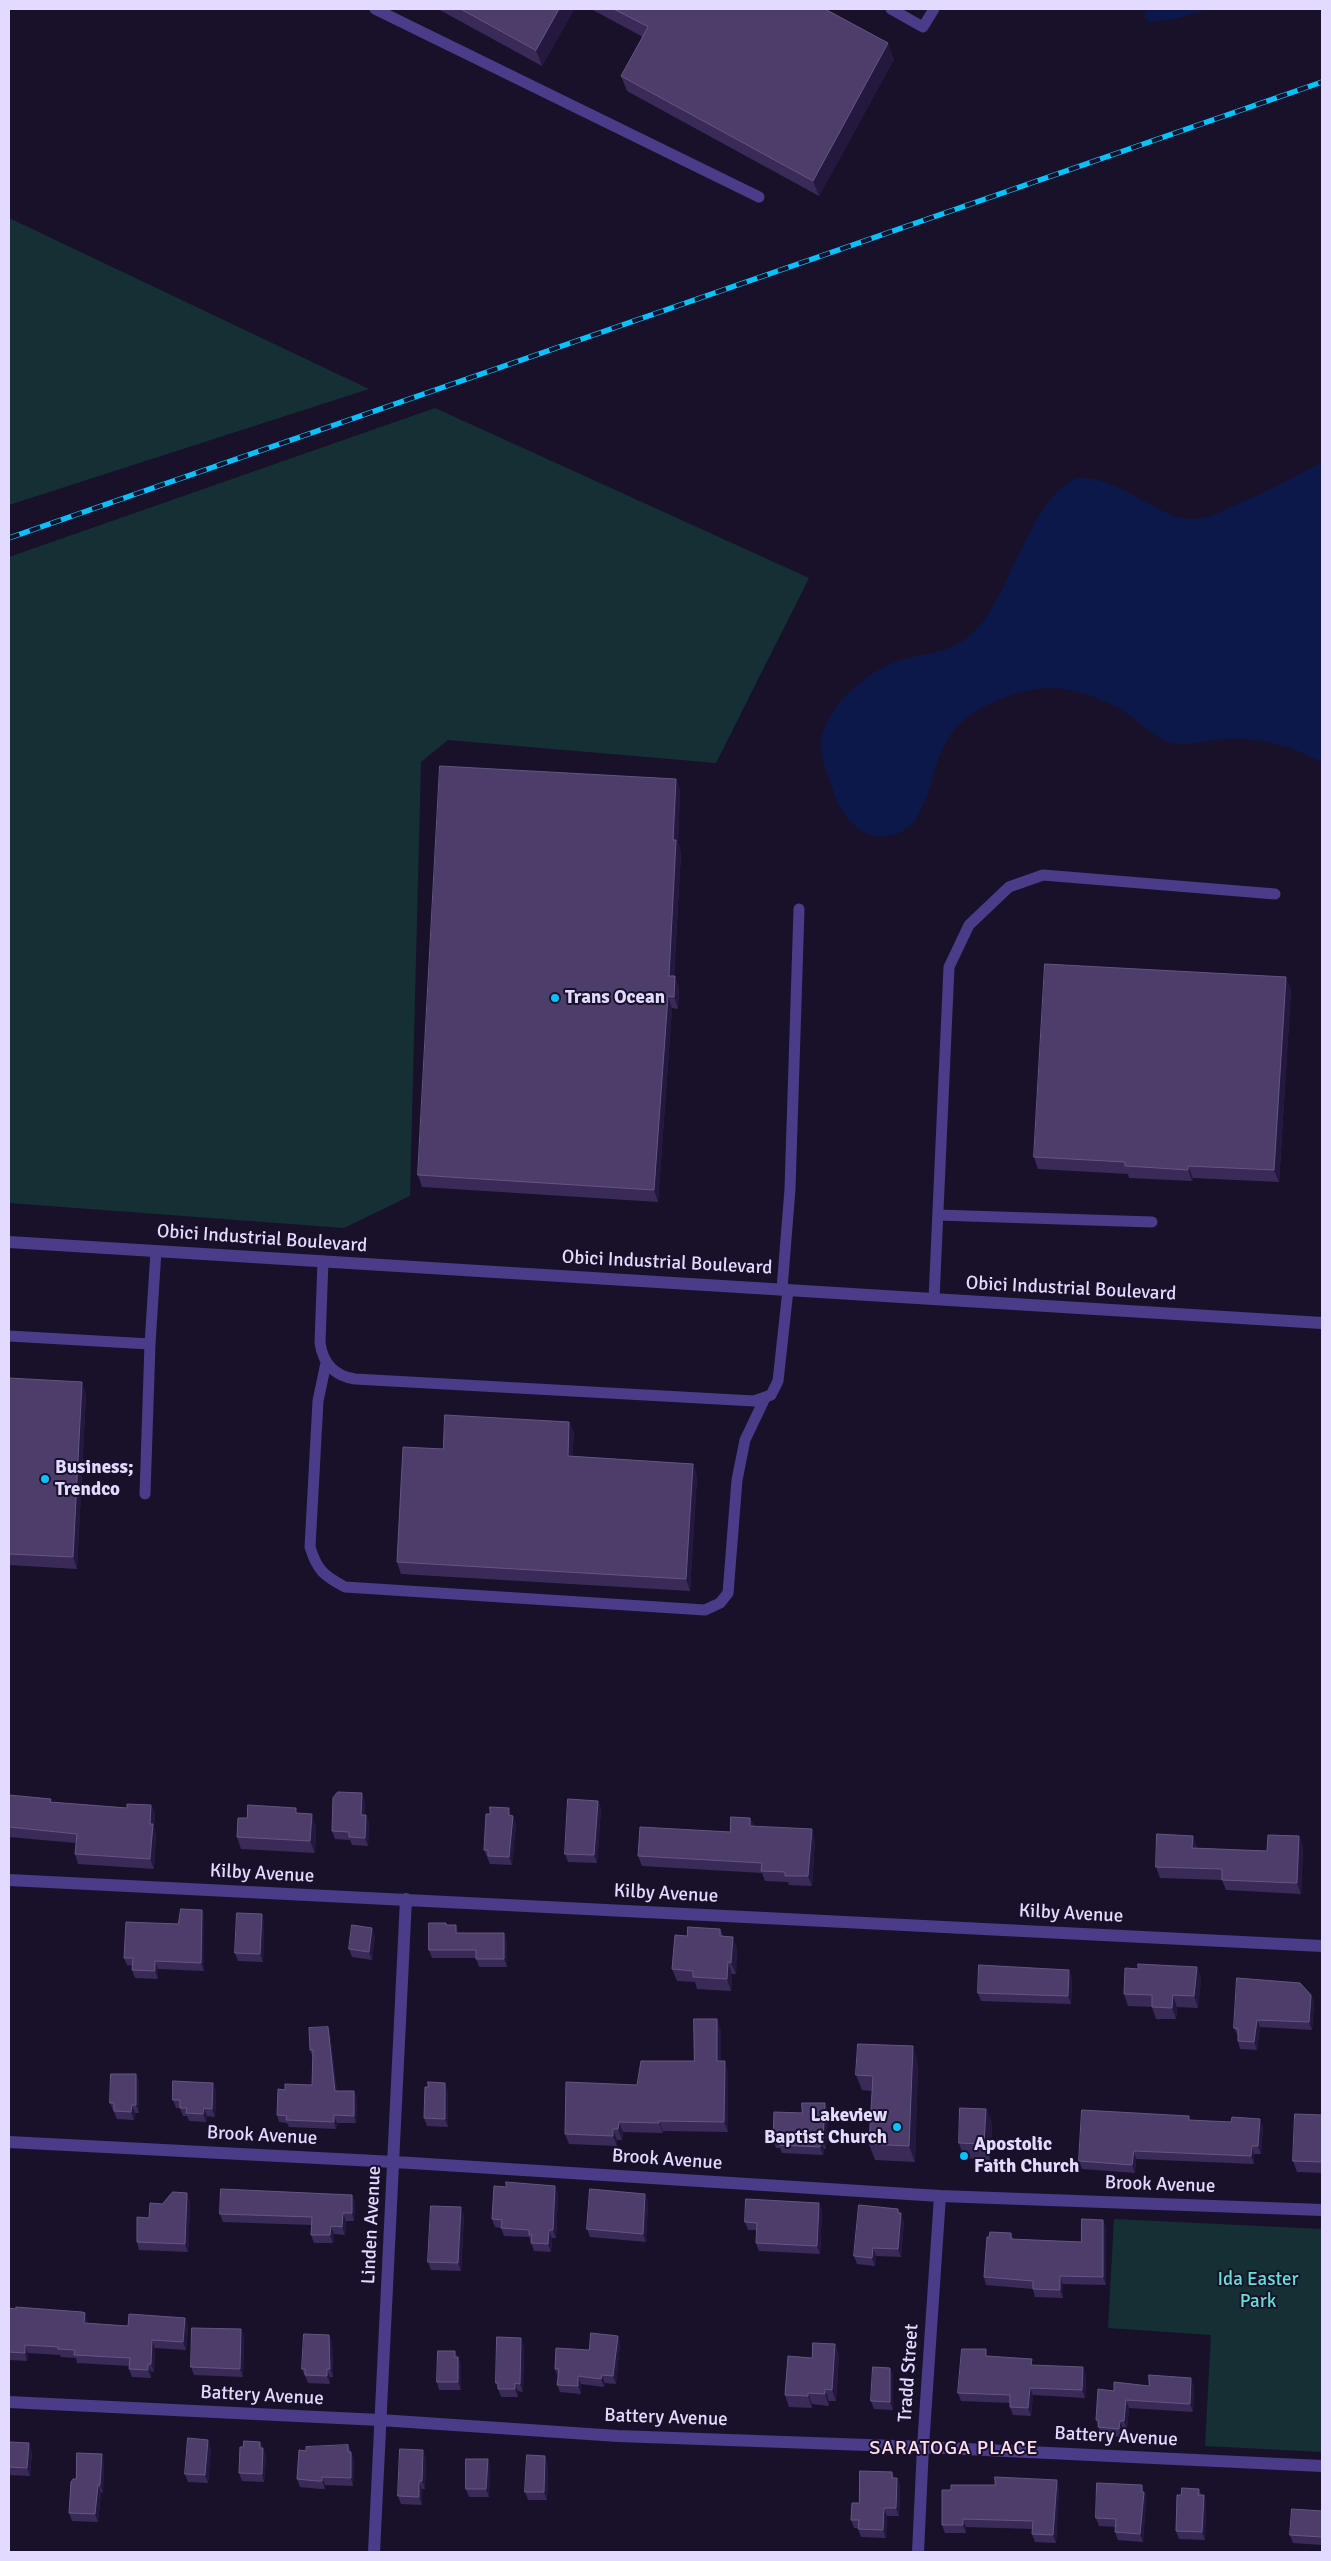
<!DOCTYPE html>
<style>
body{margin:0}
#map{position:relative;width:1331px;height:2561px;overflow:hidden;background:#19112a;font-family:Signika,sans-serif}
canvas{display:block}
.frame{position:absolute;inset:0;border:10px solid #e3daff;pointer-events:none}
</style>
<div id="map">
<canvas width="1331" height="2561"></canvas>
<div class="frame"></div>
</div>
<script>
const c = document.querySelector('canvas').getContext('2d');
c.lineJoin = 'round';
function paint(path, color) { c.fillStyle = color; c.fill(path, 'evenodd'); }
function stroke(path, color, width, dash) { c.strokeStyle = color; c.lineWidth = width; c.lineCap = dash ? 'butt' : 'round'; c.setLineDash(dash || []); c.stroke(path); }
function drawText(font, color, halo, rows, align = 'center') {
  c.font = font + ' Signika,sans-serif'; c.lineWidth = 4; c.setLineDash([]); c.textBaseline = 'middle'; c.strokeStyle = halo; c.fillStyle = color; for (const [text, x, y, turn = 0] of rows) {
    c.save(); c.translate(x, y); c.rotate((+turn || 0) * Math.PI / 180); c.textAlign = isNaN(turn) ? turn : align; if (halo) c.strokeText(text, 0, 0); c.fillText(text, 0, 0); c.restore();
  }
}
const green = new Path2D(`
 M9,218L369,389L9,505Z
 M435,408L809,578L716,763L448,740L421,762L410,1196L344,1228L9,1203V557Z
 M1114,2219L1322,2229V2452L1205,2446L1211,2335L1108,2328Z`);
const water = new Path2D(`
 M1145,9H1210L1175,19L1149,22L1145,17Z
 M1322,462V763C1289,743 1254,736 1215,740C1200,742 1184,747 1169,742C1151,736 1136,718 1120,709C1070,682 1032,681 982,708C965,717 954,727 945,744C927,777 929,840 878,836C860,835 848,820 839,805C835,798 833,789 830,781C827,772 823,764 822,755C815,720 854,683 882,668C918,648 950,662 982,623C1010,589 1034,498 1073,480C1099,468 1151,509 1177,517C1183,519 1196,519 1203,518C1213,516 1224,510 1233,506C1264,493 1293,478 1322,462Z`);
const lane = new Path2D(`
 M375,9L759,197
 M891,9L923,27L934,9
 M938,1215L1152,1222
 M323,1261L320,1343C323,1363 334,1376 355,1379L754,1401L771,1395L778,1381L788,1290
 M782,1289L790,1189L799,909
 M934,1299L949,967L969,925L1009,887L1043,875L1275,894
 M9,1336L150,1344L156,1251
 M326,1363L318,1401L310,1547C317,1570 324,1576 345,1587L705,1610L720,1603L728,1593L737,1480L745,1440L765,1398
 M145,1494L150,1344`);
const street = new Path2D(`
 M9,1242L1322,1323
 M9,1880L1322,1946
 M9,2142L395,2162L940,2196L1322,2210
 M9,2402L380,2420L618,2436L923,2447L1322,2466
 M374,2552L406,1899
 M918,2552L923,2447L940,2196`);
const rail = new Path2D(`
 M9,538L1322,82`);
const wall = new Path2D(`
 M438,9H574L542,66Z
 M591,9H825L894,59L819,196L627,91L621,76L643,37Z
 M676,779L680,791L678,843L681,852L674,976L679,988L678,1009L672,1008L658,1202L422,1187L418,1175Z
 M1291,989L1279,1182L1193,1178L1192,1181L1129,1178L1128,1174L1038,1169L1034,1157Z
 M9,1378L86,1394L77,1569L9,1565Z
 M569,1422L574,1433L572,1456L693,1464L697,1476L690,1591L401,1574L397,1562L443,1449Z
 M9,1795L52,1802L127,1808L151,1805L155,1814L154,1827L156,1834L154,1869L78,1864L75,1854L76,1843L9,1837Z
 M365,1801L364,1815H366L369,1823L368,1846L352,1845L350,1840L335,1839L332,1831Z
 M598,1801L601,1809L597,1863L568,1862L565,1854Z
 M298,1814L316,1826L315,1853L241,1849L237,1837L247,1818Z
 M512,1816L516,1824L512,1865L490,1864L484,1850Z
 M750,1818L754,1826L815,1839L812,1886L789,1885L788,1882L765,1881L762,1873L642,1866L638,1856L730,1832Z
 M1299,1836L1303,1847L1301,1894L1226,1890L1222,1880L1160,1878L1156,1867L1197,1846V1848L1267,1851Z
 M202,1910L204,1918V1971L158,1969V1979L135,1978L132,1970L133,1966L127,1965L124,1958Z
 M262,1914L264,1922L263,1962L238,1961L235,1953Z
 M446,1923L447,1925L459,1933L507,1941V1967H479L476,1958H432L429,1950Z
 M720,1929L723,1936L737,1948L736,1974H732L731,1991L697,1989L695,1982L677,1981L672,1969L687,1936Z
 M375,1936L372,1960L352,1957L349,1949Z
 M1197,1967L1201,1979L1198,2008L1177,2007L1176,2019H1156L1152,2007L1128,2006L1124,1994L1138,1969Z
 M1072,1978L1071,2004L981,2001L978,1993Z
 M1311,1995L1314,2003L1312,2030L1260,2027L1257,2050L1240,2049L1238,2041V2036L1234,2028Z
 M328,2027L330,2034L337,2091H354L357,2099L356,2123H337L336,2129L289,2127L287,2123L279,2122L277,2115L285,2090L312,2085L313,2058L310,2050Z
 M721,2030V2061L728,2072V2132L663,2131V2133L623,2132L622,2140H617V2146L569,2144L565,2134L637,2085L694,2061Z
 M918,2062L915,2162L875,2160L869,2144L872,2091L862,2090L856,2075Z
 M136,2074L139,2082V2113H135L134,2120L117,2119L110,2103Z
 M216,2091L215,2117L207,2116L206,2122L189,2121L187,2116H183L180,2108H176L173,2100Z
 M448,2091V2127L427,2126L424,2118Z
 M825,2103L828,2111L826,2149H824L823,2155L782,2153L780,2148H776L773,2140L802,2113Z
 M986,2109L992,2124L990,2160L964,2158L959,2143Z
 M1322,2115V2173L1297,2172L1293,2161Z
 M1191,2120L1263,2127L1261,2154H1254V2164L1136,2159L1135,2173L1082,2169L1079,2161Z
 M558,2194L556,2238H552L551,2252L534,2251L529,2237L504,2236L501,2228L495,2227L492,2219Z
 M352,2195L355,2203L354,2221H346L345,2235L334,2234L333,2243H314L311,2235V2225L223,2222L220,2214Z
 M190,2201L188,2252L139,2250L137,2242L149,2218L162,2204Z
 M648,2202L646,2242L590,2237L587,2229Z
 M898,2209L904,2221L901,2257L876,2256L875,2266L857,2264L854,2256Z
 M822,2210L820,2254L759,2251L756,2243L757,2230H748L745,2222Z
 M464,2215L461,2271L431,2270L428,2262Z
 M1106,2227V2285L1063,2284V2298L1035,2297L1033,2289L986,2285L984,2277L989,2237L1011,2233L1013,2239L1081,2242Z
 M9,2308L88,2321V2323L128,2326L185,2318L188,2326L186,2350L155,2348L154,2372L151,2371V2378L132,2377L129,2369V2366L77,2363L76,2358L61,2357L60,2355L28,2353L27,2361L9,2360Z
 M241,2329L244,2337L243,2377L194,2375L191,2367Z
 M329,2335L332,2343L333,2377H330V2384L308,2383L302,2369Z
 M618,2336L620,2344L616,2384L605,2383L604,2387L581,2384V2394L560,2392L557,2385L558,2377L555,2369L589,2350Z
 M835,2344L839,2356L836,2401H829V2406L812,2404V2408L789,2407L785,2395L812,2358Z
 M524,2346L523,2392L518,2391V2397H501L496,2383Z
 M457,2357H458L461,2365V2390H439L437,2382Z
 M989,2357L1086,2375L1085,2398L1033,2395L1031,2416L1013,2415L1010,2407V2403L961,2401L958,2393Z
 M890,2368L893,2376V2410L874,2409L871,2401Z
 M1149,2386H1194L1193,2412L1129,2408L1127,2429H1123L1122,2437L1101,2435L1096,2420L1114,2391Z
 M9,2442L32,2451L30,2476L9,2475Z
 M260,2442L266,2456L264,2482L242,2481L239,2473L243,2447Z
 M348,2445L354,2460L353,2486L325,2485V2489H320L300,2487L297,2479L306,2451Z
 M211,2448L208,2483L188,2482L185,2474Z
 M426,2458L425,2489H422V2505L401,2504L398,2496Z
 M104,2462L103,2493L101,2492L98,2522L72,2521L69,2513Z
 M548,2464L547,2500H528L525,2492Z
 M490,2467L489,2497H469L466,2489Z
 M892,2472L894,2478H897L900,2486L899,2516H887L886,2538L861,2537L858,2528H854L851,2520L859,2503Z
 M1059,2487L1056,2543L1035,2542L1032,2534L1033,2529L966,2527V2533H945L942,2525Z
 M1199,2489L1201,2495H1204L1206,2503L1205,2540L1179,2539L1176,2531L1181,2495Z
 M1145,2493L1146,2500L1143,2542L1118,2540L1115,2532L1116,2527L1099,2526L1096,2518Z
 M1322,2511V2545L1293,2543L1290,2535Z`);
const shadedWall = new Path2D(`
 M559,9H574L542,66L536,50Z
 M888,43L894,59L819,196L813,181Z
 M676,779L680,791L678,843L681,852L673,988L669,976L673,840Z
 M675,976L679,988L678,1009L674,997Z
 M1286,977L1291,989L1279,1182L1274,1170Z
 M668,996L672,1008L658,1202L654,1190Z
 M1188,1166L1193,1178L1192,1181L1188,1170Z
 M82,1382L86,1394L77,1569L73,1557Z
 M569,1422L574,1433L572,1468L568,1456Z
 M693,1464L697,1476L690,1591L686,1579Z
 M362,1793L365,1801L364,1822L361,1815Z
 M598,1801L601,1809L597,1863L594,1855Z
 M151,1805L155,1814L154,1827L156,1834L154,1869L150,1859V1824Z
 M312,1814L316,1826L315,1853L310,1841Z
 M366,1815L369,1823L368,1846L365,1838Z
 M513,1816L516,1824L512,1865L509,1857Z
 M750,1818L754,1827L750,1826Z
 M812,1829L815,1839L812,1886L808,1876Z
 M1193,1836L1197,1846L1196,1859L1192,1848Z
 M1299,1836L1303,1847L1301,1894L1297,1883Z
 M202,1910L204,1918V1971L201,1963Z
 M262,1914L264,1922L263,1962L260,1954Z
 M456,1925L459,1933H456Z
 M372,1928L375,1936L372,1960L369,1952Z
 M504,1933L507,1941V1967L504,1959Z
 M733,1937L737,1948L736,1974L731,1963Z
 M155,1961L158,1969V1979L155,1971Z
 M728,1962L732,1974L731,1991L727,1979Z
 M1197,1967L1201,1979L1198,2008L1194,1996Z
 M1069,1970L1072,1978L1071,2004L1068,1996Z
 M1173,1995L1177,2007L1176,2019L1172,2008Z
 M1311,1995L1314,2003L1312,2030L1309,2022Z
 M717,2019L721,2030V2072L717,2061Z
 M1257,2020L1260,2027L1257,2050L1254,2042Z
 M328,2027L330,2034L338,2098L335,2091Z
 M913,2046L918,2062L915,2162L909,2146Z
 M725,2061L728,2072V2132L724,2122Z
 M136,2074L139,2082V2113L136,2105Z
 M213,2083L216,2091L215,2117L212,2109Z
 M445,2083L448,2091V2127L445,2119Z
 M354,2091L357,2099L356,2123L354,2116Z
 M825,2103L828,2111L826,2149L823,2141Z
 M132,2105L135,2113L134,2120L131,2112Z
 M204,2108L207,2116L206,2122L203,2114Z
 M986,2109L992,2124L990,2160L984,2144Z
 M334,2115L337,2123L336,2129L334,2122Z
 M1260,2119L1263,2127L1261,2154L1258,2146Z
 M659,2121L663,2131V2133L659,2123Z
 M619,2122L623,2132L622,2140L618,2129Z
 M613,2129L617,2140V2146L613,2136Z
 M821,2141L824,2149L823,2155L820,2147Z
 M1252,2146L1254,2154V2164L1251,2156Z
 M1134,2151L1136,2159L1135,2173L1132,2165Z
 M555,2186L558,2194L556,2238L553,2230Z
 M187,2193L190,2201L188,2252L185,2244Z
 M645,2194L648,2202L646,2242L643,2234Z
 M352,2195L355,2203L354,2221L352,2213Z
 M819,2203L822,2210L820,2254L817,2246Z
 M461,2207L464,2215L461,2271L458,2263Z
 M898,2209L901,2217V2213L904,2221L901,2257L898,2249Z
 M343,2213L346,2221L345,2235L342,2227Z
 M1103,2220L1106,2227V2285L1103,2277Z
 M331,2226L334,2234L333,2243L330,2235Z
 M549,2230L552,2238L551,2252L548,2244Z
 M873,2248L876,2256L875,2266L872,2258Z
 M1060,2276L1063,2284V2298L1060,2290Z
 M85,2313L88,2321L87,2331L84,2323Z
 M185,2318L188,2326L186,2350L183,2342Z
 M241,2329L244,2337L243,2377L240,2369Z
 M329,2335L332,2343L333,2377L330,2369Z
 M618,2336L620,2344L616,2384L613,2376Z
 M521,2338L524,2346L523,2392L520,2384Z
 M152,2340L155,2348L154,2372L151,2364Z
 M835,2344L839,2356L836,2401L832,2390Z
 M25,2345L28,2353L27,2361L25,2353Z
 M455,2351L461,2365V2390L458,2382Z
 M148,2364L151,2371V2378L148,2370Z
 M1083,2367L1086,2375L1085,2398L1082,2390Z
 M890,2368L893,2376V2410L890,2402Z
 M327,2369L330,2377V2384L327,2376Z
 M602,2375L605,2383L604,2387L601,2379Z
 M578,2376L581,2384V2394L578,2386Z
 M1191,2378L1194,2386L1193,2412L1190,2404Z
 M515,2383L518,2391V2397L515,2389Z
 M1030,2388L1033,2395L1031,2416L1028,2408Z
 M825,2389L829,2401V2406L825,2394Z
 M808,2393L812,2404V2408L808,2396Z
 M1126,2400L1129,2408L1127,2429L1124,2421Z
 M1120,2421L1123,2429L1122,2437L1119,2429Z
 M208,2440L211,2448L208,2483L205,2475Z
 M260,2442L266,2456L264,2482L262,2474Z
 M29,2443L32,2451L30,2476L27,2468Z
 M423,2450L426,2458L425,2489L422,2481Z
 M351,2452L354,2460L353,2486L351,2478Z
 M102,2454L104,2462L103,2493L100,2485Z
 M545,2456L548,2464L547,2500L544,2492Z
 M488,2459L490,2467L489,2497L486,2489Z
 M322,2477L325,2485V2489L322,2481Z
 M897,2478L900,2486L899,2516L896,2508Z
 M1057,2480L1059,2487L1056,2543L1053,2535Z
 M419,2481L422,2489V2505L419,2497Z
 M98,2485L101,2492L98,2522L95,2514Z
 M1142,2485L1146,2500L1143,2542L1140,2534Z
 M1204,2495L1206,2503L1205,2540L1202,2532Z
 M884,2508L887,2516L886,2538L883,2530Z
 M963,2519L966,2527V2533L963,2525Z`);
const building = new Path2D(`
 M461,9H559L536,50Z
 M614,9H825L888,43L813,181L621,76L648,27Z
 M440,766L676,779L673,840H676L669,976H675L674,997L668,996L654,1190L418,1175Z
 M1045,964L1286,977L1274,1170L1188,1166V1170L1142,1167L1125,1166V1162L1034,1157Z
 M9,1378L82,1382L73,1557L9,1554Z
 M445,1415L569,1422L568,1456L693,1464L686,1579L397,1562L403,1447L443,1449Z
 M338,1792L362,1793L361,1815H366L365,1838L349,1837V1832L332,1831L333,1798Z
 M9,1795L51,1799L50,1802L127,1808V1804L151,1805L150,1824H153L150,1859L75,1854L77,1834L9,1827Z
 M568,1799L598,1801L594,1855L565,1854Z
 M248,1805L296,1808V1813L312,1814L310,1841L237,1837L238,1818H247Z
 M490,1807L509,1808V1815L513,1816L509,1857L488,1856V1850H484L486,1814H490Z
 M731,1817L750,1818V1826L812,1829L808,1876H785V1872L761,1871L762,1863L638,1856L640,1827L730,1832Z
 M1157,1834L1193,1836L1192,1848L1267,1851L1268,1835L1299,1836L1297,1883L1222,1880V1869L1156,1867Z
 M181,1909L202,1910L201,1963L155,1961V1971L132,1970L133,1958H124L126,1922L178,1924Z
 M237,1913L262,1914L260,1954L235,1953Z
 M429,1923H446V1925H456V1933H504V1959H476V1950H429Z
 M352,1925L372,1928L369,1952L349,1949Z
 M688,1927L720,1929V1936L733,1937L731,1963L728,1962L727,1979L693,1977V1971L672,1969L675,1935L687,1936Z
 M1138,1964L1197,1967L1194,1996L1173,1995L1172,2008L1152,2007V1995L1124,1994L1125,1968L1138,1969Z
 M979,1965L1069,1970L1068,1996L978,1993Z
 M1237,1978L1300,1983L1311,1995L1309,2022L1257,2020L1254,2042L1238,2041V2029L1234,2028Z
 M694,2019H717V2061H725L724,2122L659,2121V2123L619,2122L618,2129H613V2136L565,2134L566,2082L637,2085L641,2061H694Z
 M328,2027L335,2091H354V2116L334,2115V2122L286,2120L287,2116L277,2115L278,2089L285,2090V2084L312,2085L313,2050H310L309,2028Z
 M858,2044L913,2046L909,2146L869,2144L873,2076L856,2075Z
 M111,2074H136V2105H132L131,2112L114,2111V2103H110Z
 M173,2081L213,2083L212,2109L204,2108L203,2114L186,2113L187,2108H180V2100H173Z
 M428,2082L445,2083V2119L424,2118L425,2087H428Z
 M802,2103H825L823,2141H821L820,2147L779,2145V2140H773L774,2112L802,2113Z
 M960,2108L986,2109L984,2144L959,2143Z
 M1082,2110L1189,2116V2120L1231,2122L1232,2117L1260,2119L1258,2146H1252L1251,2156L1134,2151L1132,2165L1079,2161Z
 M1295,2114L1322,2115V2162L1293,2161Z
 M506,2182L555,2186L553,2230H549L548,2244L531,2243L532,2235H529V2230L501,2228L502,2220L492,2219L494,2186L506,2187Z
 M221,2189L352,2195V2213H343L342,2227L331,2226L330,2235H311L312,2217L220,2214Z
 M590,2189L645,2194L643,2234L587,2229Z
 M173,2192L187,2193L185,2244L137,2242V2217L149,2218L150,2203L162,2204Z
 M746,2199L819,2203L817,2246L756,2243L757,2223L745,2222Z
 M859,2205L898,2209V2213H901L898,2249L873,2248L872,2258L854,2256Z
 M431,2206L461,2207L458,2263L428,2262Z
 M1082,2219L1103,2220V2277L1060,2276V2290L1033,2289V2281L984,2277L987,2237H989L990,2232L1011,2233V2239L1081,2242Z
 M16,2307L82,2312L85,2313L84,2323L128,2326L129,2314L185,2318L183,2342L152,2340L151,2364H148V2370L129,2369L130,2358L74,2355L75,2350L58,2349V2347L25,2345V2353L9,2352V2308L16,2309Z
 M192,2328L241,2329L240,2369L191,2367Z
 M591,2333L618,2336L613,2376L602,2375L601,2379L578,2376V2386L557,2385L559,2369H555L556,2348L589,2350Z
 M304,2334L329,2335L330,2369H327V2376L305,2375V2369H302Z
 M497,2337L521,2338L520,2384L515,2383V2389H498V2383H496Z
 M813,2343L835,2344L832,2390L825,2389V2394L808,2393V2396L785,2395L788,2356L812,2358Z
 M962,2349H986V2356L1032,2359L1031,2365L1083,2367L1082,2390L1030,2388L1028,2408L1010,2407V2395L958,2393Z
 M438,2351H455V2357H458V2382H437Z
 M873,2367L890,2368V2402L871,2401Z
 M1149,2375L1191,2378L1190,2404L1126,2400L1124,2421H1120L1119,2429L1098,2427L1099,2420H1096L1098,2389L1114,2391V2382L1149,2386Z
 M188,2438L208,2440L205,2475L185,2474Z
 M244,2441L260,2442V2448H263L262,2474L239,2473L240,2447H243Z
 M9,2442L29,2443L27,2468L9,2467Z
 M348,2445V2452H351V2478L322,2477V2481H317L297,2479L299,2450L306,2451V2447Z
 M400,2449L423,2450L422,2481H419V2497L398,2496Z
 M77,2453L102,2454L100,2485H98L95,2514L69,2513L71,2482L73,2479H76Z
 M527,2455L545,2456L544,2492H525Z
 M466,2459H488L486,2489H466Z
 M860,2471L892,2472V2478H897L896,2508H884L883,2530L858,2529L859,2520H851L852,2503H859Z
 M995,2477L1057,2480L1053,2535L1032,2534L1033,2521L963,2519V2525H942V2490H951V2485H995Z
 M1097,2483L1142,2485V2492H1144L1140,2534L1115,2532L1116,2519L1096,2518Z
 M1182,2488L1199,2489L1198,2495H1204L1202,2532L1176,2531L1177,2495H1181Z
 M1292,2509L1322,2511V2537L1290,2535Z`);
const markers = [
 [555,998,5,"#06c2ff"],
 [45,1479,5,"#06c2ff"],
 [897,2127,5,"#06c2ff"],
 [964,2156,5,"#06c2ff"]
];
const poiNames = [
 ["Trans Ocean",565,998],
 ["Business;",55,1468],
 ["Trendco",55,1490],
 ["Lakeview",887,2116,"right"],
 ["Baptist Church",887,2138,"right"],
 ["Apostolic",974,2145],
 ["Faith Church",974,2167]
];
const streetNames = [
 ["Obici Industrial Boulevard",262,1239,4],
 ["Obici Industrial Boulevard",667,1263,3],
 ["Obici Industrial Boulevard",1071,1289,3],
 ["Kilby Avenue",262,1874,3],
 ["Kilby Avenue",666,1894,3],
 ["Kilby Avenue",1071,1914,3],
 ["Brook Avenue",262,2136,3],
 ["Brook Avenue",667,2160,4],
 ["Brook Avenue",1160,2185,2],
 ["Linden Avenue",372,2225,-87],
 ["Tradd Street",909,2373,-86],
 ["Battery Avenue",262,2396,3],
 ["Battery Avenue",666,2418,2],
 ["Battery Avenue",1116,2437,3]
];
const parkNames = [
 ["Ida Easter",1258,2280],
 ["Park",1258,2302]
];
const neighbourhoodNames = [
 ["SARATOGA PLACE",954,2449]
];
paint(green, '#143034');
paint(water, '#0b1849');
stroke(lane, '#4a3c89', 11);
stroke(street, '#4a3c89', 12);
stroke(rail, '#06c2ff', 5.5);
stroke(rail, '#19112a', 4, [11]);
paint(wall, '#3a2a58');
paint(shadedWall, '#25183e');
paint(building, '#4c3d6a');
stroke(building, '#645681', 1);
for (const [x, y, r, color] of markers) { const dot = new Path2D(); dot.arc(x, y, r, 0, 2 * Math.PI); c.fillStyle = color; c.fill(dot); stroke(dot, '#19112a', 2); }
drawText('bold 19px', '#e3daff', '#19112a', poiNames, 'left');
drawText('19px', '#e3daff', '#19112a', streetNames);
drawText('19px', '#64e1d4', '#19112a', parkNames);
c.letterSpacing = '1px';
drawText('20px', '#ffdced', '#19112a', neighbourhoodNames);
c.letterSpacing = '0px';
</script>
